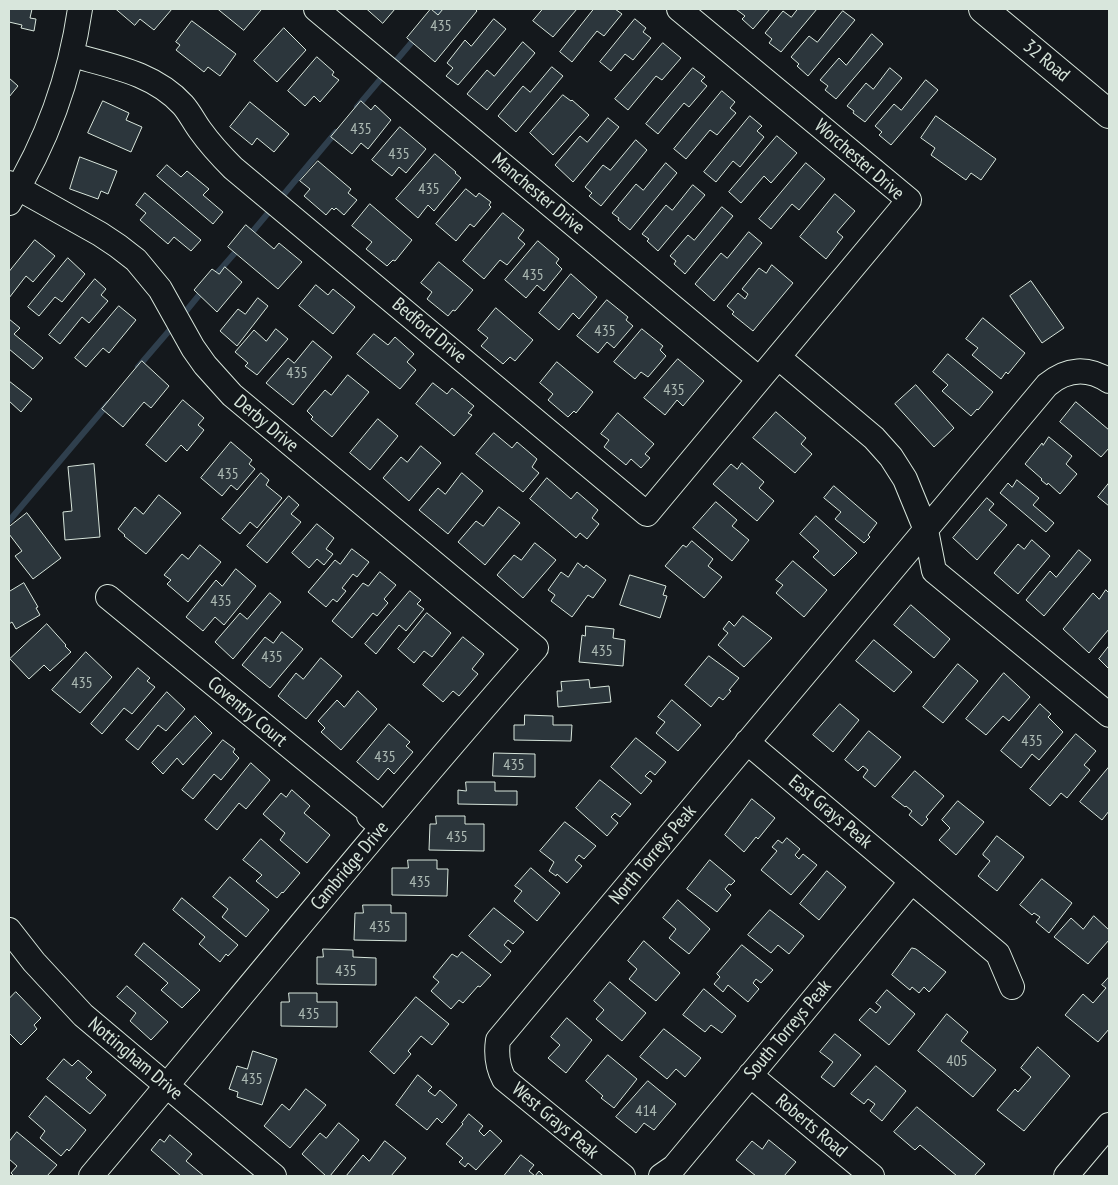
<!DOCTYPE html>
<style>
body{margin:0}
#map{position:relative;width:1118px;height:1185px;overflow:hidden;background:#14181c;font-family:"PT Sans Narrow",sans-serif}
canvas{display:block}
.frame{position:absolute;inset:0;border:10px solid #d8e6dc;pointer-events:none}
</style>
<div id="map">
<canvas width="1118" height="1185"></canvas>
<div class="frame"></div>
</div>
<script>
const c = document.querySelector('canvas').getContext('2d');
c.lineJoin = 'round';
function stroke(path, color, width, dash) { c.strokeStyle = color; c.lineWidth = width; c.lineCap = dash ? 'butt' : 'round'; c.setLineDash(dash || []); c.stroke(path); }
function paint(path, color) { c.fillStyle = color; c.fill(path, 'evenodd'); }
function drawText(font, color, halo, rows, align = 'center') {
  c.font = font + ' "PT Sans Narrow",sans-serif'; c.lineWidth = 4; c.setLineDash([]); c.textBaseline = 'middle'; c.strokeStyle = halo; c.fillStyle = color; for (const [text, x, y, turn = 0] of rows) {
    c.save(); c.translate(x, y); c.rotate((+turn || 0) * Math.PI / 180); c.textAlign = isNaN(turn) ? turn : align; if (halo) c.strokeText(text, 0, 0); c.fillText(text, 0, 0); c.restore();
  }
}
const stream = new Path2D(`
 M431,19L440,9
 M357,107L417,36
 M248,237L336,132
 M212,279L240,247
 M182,316L204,289
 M138,367L174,325
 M9,521L108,404`);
const building = new Path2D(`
 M9,9H32L30,18L36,19L34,31L21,28L22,25L9,22Z
 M116,9H172L154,30L140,19L135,25Z
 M218,9H259L261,10L244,30Z
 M367,9H395L383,23Z
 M431,9L438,15L443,9H475L477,11L435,62L407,38Z
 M543,9H577L553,37L533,21Z
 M594,9H615L622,14L604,36L597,31L572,62L560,52Z
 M738,9H770L753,29L742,19L745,16L737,10Z
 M798,9H817L781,52L769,43L772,39L765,33L783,11L791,17Z
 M843,11L855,20L808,76L797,66L799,64L791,57L809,36L817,42Z
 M494,19L506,29L458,85L446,76L453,68L447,63L465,40L471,46Z
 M635,19L646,28L643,32L651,38L633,60L625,54L611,71L600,62Z
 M192,21L236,54L220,76L208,67L204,72L176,50L180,45L176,42Z
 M284,28L306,50L277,82L254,61Z
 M872,34L883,44L836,99L825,90L828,86L820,80L839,58L846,65Z
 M523,42L535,53L487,110L467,94L487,70L494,76Z
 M663,43L681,58L662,80L656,76L628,110L615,99Z
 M317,57L334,72L332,75L339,80L320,102L314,96L305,106L288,91Z
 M552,67L563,76L516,132L498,116L523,86L530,92Z
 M693,68L705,77L701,81L707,86L689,107L684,103L658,134L646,124Z
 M890,68L902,78L865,122L853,113L854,111L847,106L866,83L873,89Z
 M9,78L18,86L9,97Z
 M926,80L938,90L891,145L879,135L882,132L875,126L894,104L901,110Z
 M722,91L735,102L730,108L736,113L717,135L710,130L686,159L674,149Z
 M563,95L571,101L572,100L589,115L553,155L530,133Z
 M103,101L129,113L126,120L142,127L131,152L88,133Z
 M361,101L371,110L375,105L391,120L368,149L361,143L352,154L331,137Z
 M250,102L289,134L274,152L257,138L252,145L230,127Z
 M750,116L762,126L757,131L764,137L740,167L733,161L716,182L704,172Z
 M936,116L996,159L981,180L971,173L966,180L931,155L935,148L921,138Z
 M608,118L619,127L573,182L555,165L580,136L587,142Z
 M400,127L426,149L406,173L399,167L392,176L372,160Z
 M777,136L797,153L771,183L764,176L741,203L729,192Z
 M636,140L647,150L601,206L589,196L592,193L585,187L603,165L610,170Z
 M435,154L456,172L455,173L461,178L434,211L428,205L418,218L396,199Z
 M80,157L117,171L108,194L101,191L98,199L70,189Z
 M318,161L351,189L348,193L357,200L344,215L336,208L334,210L332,208L326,215L304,196L310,189L300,181Z
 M666,163L677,173L630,230L618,220L619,218L612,213L636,184L643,190Z
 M806,163L825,179L799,210L792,204L771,229L759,219Z
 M167,165L181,177L187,171L209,189L203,195L223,212L213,224L157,176Z
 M693,185L705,195L658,251L647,241L649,239L642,234L666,205L672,210Z
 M466,189L476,197L479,193L491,202L489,205L491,207L474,227L470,224L456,241L436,224Z
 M145,193L201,240L191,251L174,237L168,244L140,220L146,213L136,205Z
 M835,194L855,211L837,232L843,237L826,259L800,237Z
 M370,204L412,240L395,261L393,260L387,266L366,249L372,242L352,226Z
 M722,207L733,216L685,274L674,264L676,261L670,256L688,235L694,240Z
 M503,213L524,230L518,238L525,244L507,265L500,260L484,279L463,261Z
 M246,225L274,249L279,243L302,262L278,289L228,247Z
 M749,232L762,243L714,301L695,284L721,253L727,258Z
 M35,240L55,256L33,282L26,276L9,298V272Z
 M538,241L559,259L556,263L562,269L544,291L537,285L526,298L505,280Z
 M68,258L85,274L62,302L55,297L39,316L28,307Z
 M439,262L473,290L455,311L453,310L448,316L427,299L432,292L421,283Z
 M772,265L793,283L753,331L732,314L734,312L727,306L738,293L745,299L748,294L742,289L759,268L766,273Z
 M225,267L242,282L217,312L194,290L212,269L219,274Z
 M571,274L597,297L579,319L573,313L559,330L539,313Z
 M95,279L106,289L101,295L108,301L89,323L82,317L60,344L49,335Z
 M1031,281L1064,328L1042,343L1010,296Z
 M316,285L328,295L333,289L355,307L333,334L299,306Z
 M258,298L268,306L237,346L220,331L238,309L245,314Z
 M607,300L628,317L626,320L633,326L614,348L607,342L598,353L577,336Z
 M119,306L136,320L109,353L103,348L86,367L75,358Z
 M496,308L533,340L515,361L510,357L503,364L481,346L488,338L478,330Z
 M983,318L1025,353L1008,374L1006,372L1001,379L972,355L978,348L966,339Z
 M9,319L20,328L14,334L43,358L33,369L9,349Z
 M276,329L288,339L257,375L245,366L248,363L235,352L254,330L266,341Z
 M642,329L663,346L660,350L666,356L648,377L641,372L635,379L614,362Z
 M374,334L388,345L395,337L414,354L407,362L416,370L400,389L357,354Z
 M313,341L332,357L293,405L266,383L288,358L294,363Z
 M948,354L993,392L978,410L977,409L971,416L942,391L948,385L933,372Z
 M678,359L704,381L683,406L677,400L665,415L644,398Z
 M142,361L169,386L151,408L144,402L123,427L102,409Z
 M557,362L593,392L576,413L574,411L568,417L548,400L553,394L540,383Z
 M348,375L369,392L332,437L311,419L313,417L307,411L325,390L331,395Z
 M9,381L32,399L21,412L9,401Z
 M433,383L447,394L452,388L474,406L468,413L472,415L454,436L416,404Z
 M916,385L954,428L934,447L895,404Z
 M183,400L204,418L198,425L204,430L187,451L181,445L166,462L146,445Z
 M1076,402L1109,430V448L1101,457L1060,422Z
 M776,412L806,438L801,444L812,454L795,473L753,438Z
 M618,413L654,444L645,454L650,458L641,468L631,459L626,465L604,447L609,440L601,434Z
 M378,419L398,436L370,470L350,453Z
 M494,433L512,448L517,442L537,459L532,467L539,473L523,492L476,454Z
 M1049,437L1072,456L1066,464L1077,474L1060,494L1048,483L1047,485L1041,480L1042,479L1025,464L1042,443L1043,445Z
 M231,442L252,460L249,464L255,469L237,490L231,485L222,496L201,478Z
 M421,446L441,463L409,501L383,478L401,457L407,462Z
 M742,463L764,482L759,488L774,501L757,521L713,484L731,464L737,469Z
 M94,464L100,537L65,540L63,512L72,511L68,467Z
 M261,473L269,480L266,485L282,498L257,528L250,522L240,534L222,519Z
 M462,473L483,491L448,534L419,510L438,488L445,494Z
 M547,478L571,499L577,492L598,510L592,518L599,524L587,539L580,533L576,538L530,499Z
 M1017,480L1039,498L1033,505L1054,523L1046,532L1000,493L1008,483L1012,487Z
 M1109,483V506L1098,497Z
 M834,486L877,523L868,535L870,537L864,543L835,519L841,512L824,498Z
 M159,495L181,513L146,554L124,536L125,535L118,529L135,507L143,514Z
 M289,496L299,505L291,514L301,522L267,563L247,546Z
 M987,498L994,504L989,510L1007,525L977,560L953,538Z
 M716,502L737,520L732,526L749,540L732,561L693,528Z
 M499,507L520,523L485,565L458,542L476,521L483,526Z
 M27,513L61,558L33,579L15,556L22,551L9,534V527Z
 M816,516L857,553L834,576L813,557L819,551L800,534Z
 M317,524L334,538L326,549L333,554L324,565L317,559L309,568L292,553Z
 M1032,540L1050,556L1018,594L994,573L1018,544L1024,549Z
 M692,541L713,559L708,566L722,577L704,598L665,566L683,545L686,547Z
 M535,543L556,560L523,598L497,575L514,555L521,560Z
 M200,545L221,562L188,602L167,584L171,580L164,575L182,554L188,559Z
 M352,549L369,562L357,577L353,574L342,588L346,591L337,602L333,599L326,607L308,592L335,560L340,564Z
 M1079,550L1091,560L1044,616L1026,600L1050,571L1056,577Z
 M793,561L827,590L804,617L776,593L783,585L776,580Z
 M578,563L584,568L586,565L606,580L593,598L588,595L572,617L551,601L555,595L548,590L561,572L568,577Z
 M236,569L256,586L224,625L215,617L203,631L186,617L216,580L222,586Z
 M380,572L396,585L384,599L388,603L377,616L373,613L352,638L332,621L363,583L368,586Z
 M630,575L666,586L663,595L667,596L660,618L620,605Z
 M24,583L38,607L36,608L40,615L16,629L12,622L9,624V592Z
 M1106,590L1109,593V629L1089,653L1063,629L1093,593L1099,599Z
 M410,591L421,600L417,604L424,609L406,631L399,625L376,654L365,644Z
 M270,593L281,602L233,659L215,642L240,613L247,619Z
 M911,605L950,639L934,658L894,625Z
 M427,613L451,633L432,657L424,651L414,663L398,649Z
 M743,616L772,638L744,667L718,645L728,633L723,629L729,621L734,626Z
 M47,624L66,645L65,646L71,652L50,671L44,665L29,679L10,659Z
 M586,626L614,629L613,638L625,640L623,666L579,662L582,635L585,636Z
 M282,632L303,649L270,688L242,665L265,637L273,643Z
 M463,637L484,654L472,669L478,674L459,696L453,691L443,702L423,685Z
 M874,640L912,672L894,692L856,661Z
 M1109,646V669L1099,659Z
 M86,652L112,677L80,713L52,690Z
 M709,656L739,678L729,690L731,691L723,700L719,697L711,707L685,685Z
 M321,658L342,676L306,719L278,696L296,673L303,679Z
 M958,664L978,681L943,723L923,707Z
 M138,668L150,678L147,681L155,687L132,714L124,708L102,734L91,724Z
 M1004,673L1030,697L1009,721L1003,716L986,735L966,719Z
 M589,680L590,688L609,686L611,702L558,707L557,691H562L561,682Z
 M358,691L377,709L341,750L321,732L325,728L318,721L337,700L344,707Z
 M167,692L185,709L166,731L158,725L138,750L126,740Z
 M672,700L701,725L678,751L656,733L665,722L658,717Z
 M840,704L859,720L833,752L813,735Z
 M1040,704L1051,714L1048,717L1063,732L1039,760L1032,754L1021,768L1001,751Z
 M525,715L553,716V725H572L571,741L514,740V725H524Z
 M195,716L212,733L183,765L177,758L163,774L152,763Z
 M389,724L410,742L406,746L413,752L394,774L388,768L378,780L357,762Z
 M869,731L901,757L875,787L863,777L868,770L863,766L858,771L845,760Z
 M1076,734L1096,751L1084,765L1090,770L1067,798L1061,793L1050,806L1030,789Z
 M636,738L666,762L655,775L650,771L645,776L652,781L641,794L611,767Z
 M223,740L235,749L233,752L239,758L221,780L214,774L193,799L182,790Z
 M494,753L535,754V777L493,776Z
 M251,763L270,780L246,809L239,803L217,830L205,820Z
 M1109,767V811L1102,820L1080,802Z
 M915,771L944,796L926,817L928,819L922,826L909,815L912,811L906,806L905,807L892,797Z
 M600,780L631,804L620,817L615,813L611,817L618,823L607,836L576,808Z
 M466,782H495V791H517V805L458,804V790L466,791Z
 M292,790L310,806L304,813L330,835L307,863L280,840L285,833L263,814L281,793L286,797Z
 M752,799L775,818L758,839L756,837L744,852L725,835Z
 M958,801L984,822L956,855L939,840L950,828L942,820Z
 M436,816H465V824H484V851L429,850L430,824H436Z
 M565,822L596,846L584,859L579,855L575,860L582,866L567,883L557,874L556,876L549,871L554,862L540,851Z
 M997,836L1024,857L997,891L978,876L990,861L983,855V854Z
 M787,838L800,849L795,855L799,859L803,854L817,865L791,895L761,870L777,851L772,847L778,840L782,843Z
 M261,839L300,873L283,893L282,892L277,898L256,881L262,875L243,860Z
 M408,860H437V869H448L447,896L392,895V868H408Z
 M710,860L735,881L731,885L729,884L725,889L731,895L717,912L687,889Z
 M531,868L560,893L537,921L514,901L522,891L515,886Z
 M827,871L846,887L819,920L800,904Z
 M230,877L269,910L246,937L222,917L228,909L213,897Z
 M1042,879L1072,903L1049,933L1036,922L1040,917L1034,913L1032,915L1020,905Z
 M182,898L238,945L228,956L226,954L220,962L199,944L205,937L173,910Z
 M678,900L710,929L689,954L669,938L676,929L663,918Z
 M363,905H391V913H406V941L354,940L355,913H363Z
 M494,908L524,932L513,944L508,940L504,945L511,951L501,963L469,936Z
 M770,910L804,936L789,954L778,945L771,953L748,935Z
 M1094,916L1109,930V940L1088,964L1054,937L1071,918L1083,929Z
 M644,941L680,973L656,1001L629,979L637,969L628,961Z
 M144,943L200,990L182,1008L161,990L168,983L135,955Z
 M742,945L773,970L761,983L756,979L753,983L759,989L748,1002L728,985L723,992L714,984L720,977L717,974Z
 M912,948L916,949L946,972L929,992L924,987L919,993L912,987L910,990L892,975Z
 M323,949L353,950V957L376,958V985L317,984V957H323Z
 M462,952L491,975L480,987L478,986L463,1003L459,1000L451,1009L431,991L439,982L433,977L452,954L457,957Z
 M1109,977V1029L1098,1042L1065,1015L1083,994L1093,1003L1106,988L1102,985Z
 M610,982L646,1013L622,1041L596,1019L604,1010L594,1001Z
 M127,986L168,1022L151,1040L130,1021L136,1013L117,997Z
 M704,989L736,1016L722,1033L711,1025L705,1032L683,1015Z
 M887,990L915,1014L889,1045L859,1020L870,1008L876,1013L881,1007L876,1003Z
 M16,992L41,1018L34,1025L37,1029L21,1045L9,1033V999Z
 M289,993H317V1002H337V1027L281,1026V1002H289Z
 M416,997L449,1024L432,1045L421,1036L408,1051L411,1054L394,1074L370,1052Z
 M947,1014L968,1032L961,1041L996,1070L973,1097L918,1051Z
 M567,1018L592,1040L566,1073L548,1058L560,1045L551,1037Z
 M664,1029L701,1058L685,1077L676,1069L667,1079L640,1057Z
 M835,1034L861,1055L834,1087L821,1077L833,1062L820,1052Z
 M1038,1047L1070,1076L1024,1131L997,1110L1015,1089L1018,1092L1031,1077L1021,1068Z
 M253,1051L277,1059L262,1105L237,1097L238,1092L229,1089L237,1066L247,1069Z
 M608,1055L637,1079L614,1108L601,1098L603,1096L586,1081Z
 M64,1059L72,1066L78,1060L92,1072L86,1078L106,1095L90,1114L47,1079Z
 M876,1066L906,1091L882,1121L870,1111L875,1104L868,1099L864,1104L851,1094Z
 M418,1075L432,1087L428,1091L435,1096L440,1090L457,1105L442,1123L437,1118L427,1130L396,1105Z
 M648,1081L676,1104L654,1130L644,1123L636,1133L616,1117Z
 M306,1089L326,1105L290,1148L264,1126L282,1104L289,1110Z
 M46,1096L86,1130L69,1151L67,1149L61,1156L40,1138L45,1131L29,1117Z
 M917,1107L985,1164L974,1176H957L920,1145L915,1150L894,1132Z
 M469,1114L483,1126L479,1131L484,1136L490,1130L502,1141L476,1170L468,1163L465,1167L459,1162L463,1158L446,1144L463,1124L462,1123Z
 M339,1123L359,1140L330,1176H326L302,1154L320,1133L326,1138Z
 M17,1132L57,1165L47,1176H14L11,1173L17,1166L9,1159V1142Z
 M170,1135L192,1154L186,1161L204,1176H181L151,1150L160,1139L164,1142Z
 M769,1140L796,1162L784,1176H756L736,1160L752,1141L762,1149Z
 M385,1141L406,1158L391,1176H346L363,1155L369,1161Z
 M521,1155L534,1165L529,1171L535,1176L539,1171L544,1176H504Z`);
const minor = new Path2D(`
 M316,9L759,379
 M72,55C111,66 154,73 183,105C190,113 194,122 200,130C210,144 221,156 233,168L647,514L909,200L679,9
 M9,183L100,234L118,246L136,260L160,289L193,348L205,365L232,395L536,648C384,821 239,1000 91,1176
 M9,203C46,144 70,78 80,9
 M778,357L874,438L891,457L905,479L926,530L934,571L1109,715
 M108,597L372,814L369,816L382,827
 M747,742L998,954L1012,987
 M9,930L34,962L83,1015L274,1176
 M750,1075L872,1176
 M623,1176L504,1079C497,1066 496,1054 498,1040L1047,385C1067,368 1088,367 1109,381
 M661,1176L674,1167L912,881
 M1066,1176L1109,1125`);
const major = new Path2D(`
 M983,9L1109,114`);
const numberNames = [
 ["435",441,26],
 ["435",361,129],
 ["435",399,154],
 ["435",429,189],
 ["435",533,275],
 ["435",605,331],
 ["435",297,373],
 ["435",674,390],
 ["435",228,474],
 ["435",221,601],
 ["435",602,651],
 ["435",272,657],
 ["435",82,683],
 ["435",1032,741],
 ["435",385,757],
 ["435",514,765],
 ["435",457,837],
 ["435",420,882],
 ["435",380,927],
 ["435",346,971],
 ["435",309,1014],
 ["405",957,1061],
 ["435",252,1079],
 ["414",646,1111]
];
const streetNames = [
 ["32 Road",1046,61,40],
 ["Worchester Drive",859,160,41],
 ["Manchester Drive",538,194,40],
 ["Bedford Drive",429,331,40],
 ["Derby Drive",266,424,40],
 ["Coventry Court",247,712,40],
 ["East Grays Peak",830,812,40],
 ["North Torreys Peak",653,855,-50],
 ["Cambridge Drive",350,866,-50],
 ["South Torreys Peak",788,1030,-50],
 ["Nottingham Drive",135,1059,40],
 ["West Grays Peak",555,1121,40],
 ["Roberts Road",811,1126,40]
];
stroke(stream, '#2f3f4d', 6);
paint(building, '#2c363c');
stroke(building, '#d8e6dc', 1);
stroke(minor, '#d8e6dc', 26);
stroke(major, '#d8e6dc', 30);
stroke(minor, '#14181c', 24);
stroke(major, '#14181c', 28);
drawText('16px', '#adbab4', null, numberNames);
drawText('19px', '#d8e6dc', '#14181c', streetNames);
</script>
